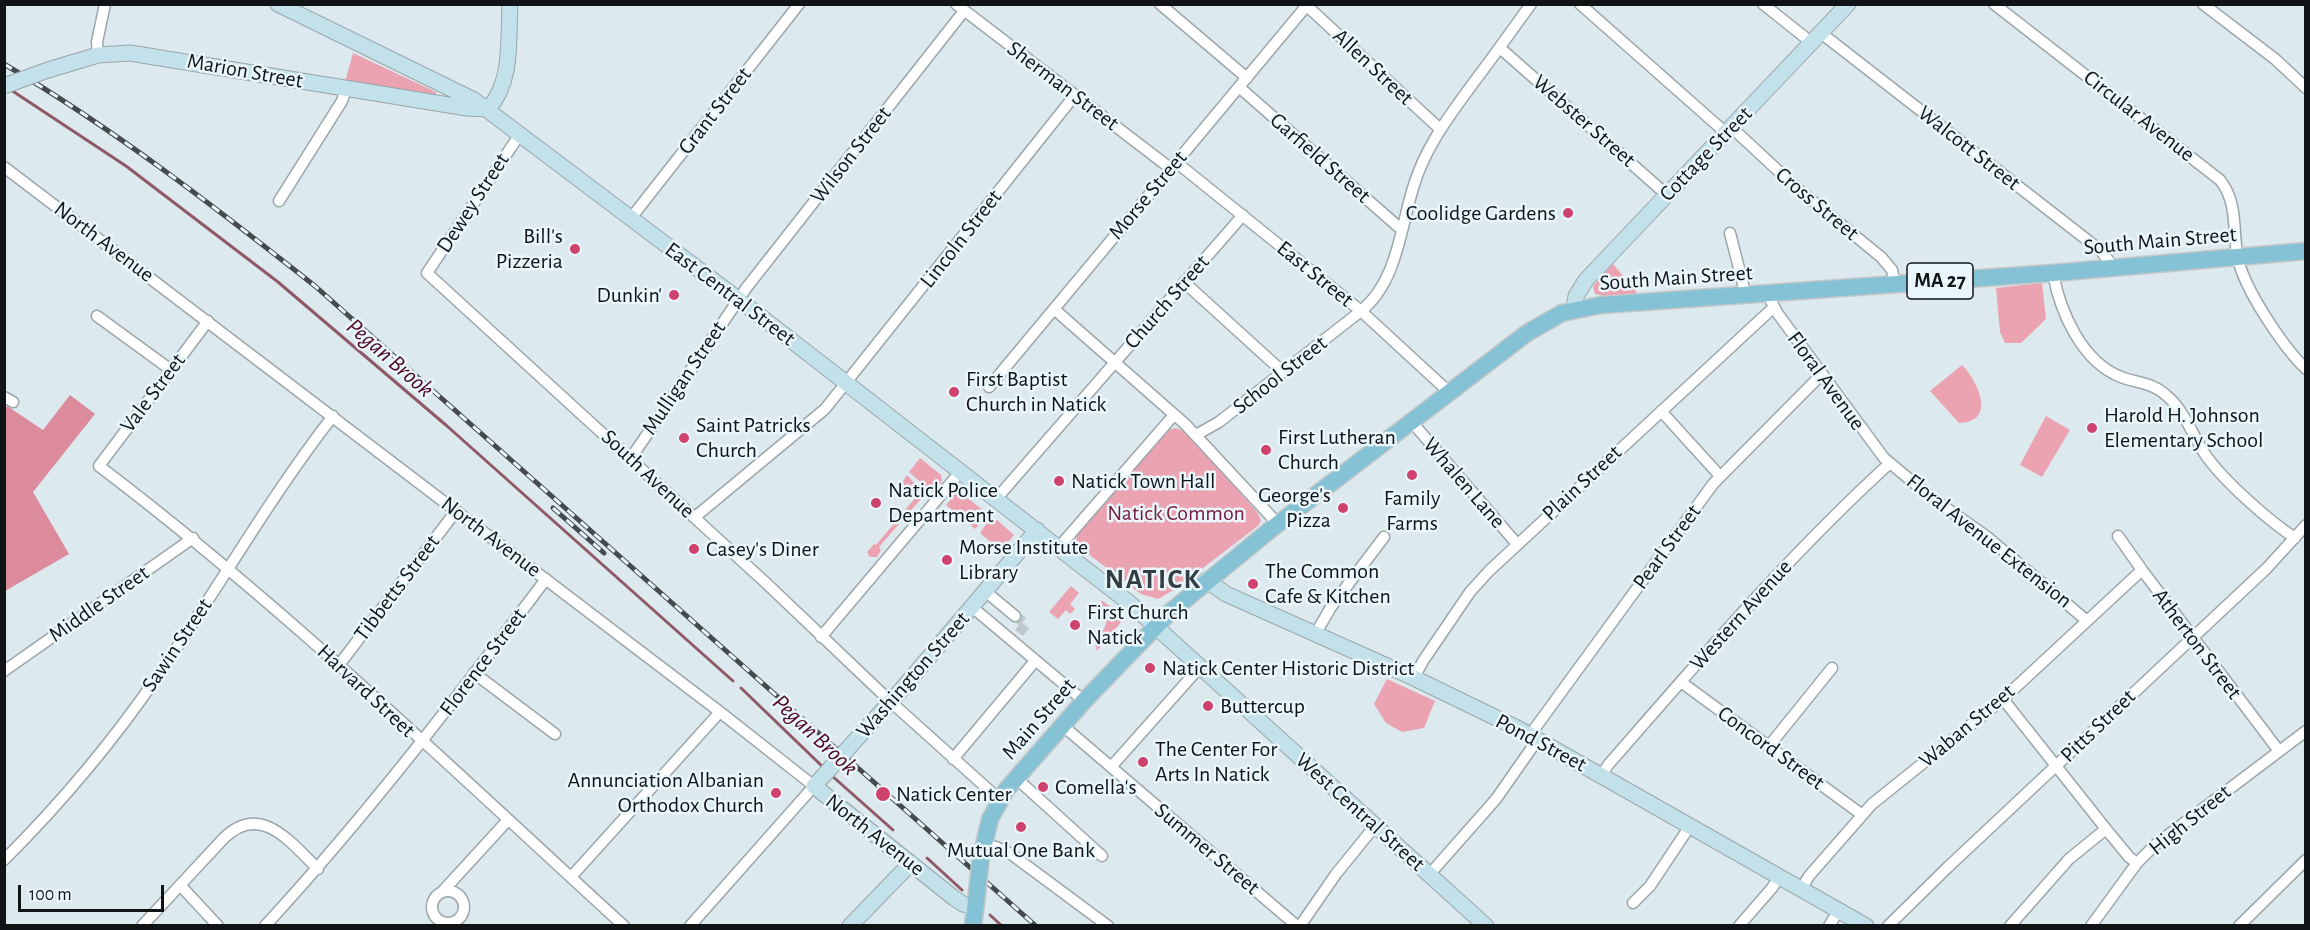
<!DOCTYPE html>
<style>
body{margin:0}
#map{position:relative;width:2310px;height:930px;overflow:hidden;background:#dce9ee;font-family:"Alegreya Sans",sans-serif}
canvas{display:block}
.frame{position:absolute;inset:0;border:6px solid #101416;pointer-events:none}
.scale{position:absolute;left:18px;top:885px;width:146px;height:27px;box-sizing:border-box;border:3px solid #101416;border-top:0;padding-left:8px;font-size:18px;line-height:21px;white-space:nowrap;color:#101416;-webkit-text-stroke:4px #e9f6fb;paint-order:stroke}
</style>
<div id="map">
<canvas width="2310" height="930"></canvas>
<div class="frame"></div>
<div class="scale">100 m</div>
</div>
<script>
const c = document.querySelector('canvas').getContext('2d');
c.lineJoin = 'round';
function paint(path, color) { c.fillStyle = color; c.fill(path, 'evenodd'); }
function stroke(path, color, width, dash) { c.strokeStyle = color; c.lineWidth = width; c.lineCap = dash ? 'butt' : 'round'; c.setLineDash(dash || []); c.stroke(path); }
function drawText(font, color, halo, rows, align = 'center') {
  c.font = font + ' "Alegreya Sans",sans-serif'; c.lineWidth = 5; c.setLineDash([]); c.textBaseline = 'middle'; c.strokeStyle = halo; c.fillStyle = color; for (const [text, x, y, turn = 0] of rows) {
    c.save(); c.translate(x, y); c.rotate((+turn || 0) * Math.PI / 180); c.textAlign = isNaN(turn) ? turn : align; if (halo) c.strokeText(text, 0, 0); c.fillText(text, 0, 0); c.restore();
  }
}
const green = new Path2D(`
 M353,53L436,92L437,96L345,82Z
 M1613,264L1638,294L1604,296L1595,294L1593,286Z
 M2042,283L2046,319L2021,343H2005L2000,332L1996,288Z
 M1962,365C1977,380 1998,422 1959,423L1930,391Z
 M2046,416L2070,430L2042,477L2020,465Z
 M1175,428L1185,431L1257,512L1261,520L1259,525L1177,588L1158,599L1141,594L1083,550L1076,540L1077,535L1169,430Z
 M920,458L941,475L942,482L933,493L909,472Z
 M907,475L917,486L919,485L931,495L920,500L879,547L881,550L877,557H870L867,552L874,544L876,545L916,497L902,483Z
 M960,492L984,511L986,517L975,529L946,505L955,494Z
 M989,520L992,522L997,520L1014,535L1001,551L980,533Z
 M1071,586L1079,593L1070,604L1075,609L1070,614L1066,610L1058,619L1049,612Z
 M1101,600L1117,611L1121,622L1097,651L1095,643C1101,632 1114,621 1100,611L1103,608Z
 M1387,679L1435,701L1424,728L1402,732L1386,723L1374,704Z`);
const forest = new Path2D(`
 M70,395L95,414L33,492L69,554L5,591V410L7,406L43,430Z`);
const stream = new Path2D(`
 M11,90L126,166L278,282L447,426L733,681
 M741,688L824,768
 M831,775L893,830
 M927,858L962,890
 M990,915L1002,926`);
const streetTunnel = new Path2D(`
 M1015,616L1026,624L1019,633`);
const street = new Path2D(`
 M956,4L1170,168
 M1160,4L1247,78
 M1580,4L1726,133
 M1763,4L1812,43
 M1994,4L2220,180C2239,204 2232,232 2238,259C2245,290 2283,347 2306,369
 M2203,4L2275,59L2306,88
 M1307,6L1440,129
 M1821,33L2100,250L2109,261L2111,269
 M1500,48L1667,195
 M98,55L97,42L105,4
 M1239,87L1402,230
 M1731,127L1799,190L1881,257L1892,270L1895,284
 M520,134L427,273L766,583L891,702L1000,800
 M1176,162L1361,311L1449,392
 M4,167L720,712L814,786L690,926
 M279,201L342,101L346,89
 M631,218L799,4
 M1730,233L1746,296
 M2053,273C2060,312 2082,362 2121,377C2137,383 2154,383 2167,396C2186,412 2193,438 2207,457C2225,482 2269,521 2295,538
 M1184,282L1283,372
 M1771,301L1778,314L1884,458L1932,498L1986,536L2086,620
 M1054,309L1185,424L1278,524
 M97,316L171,370
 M208,321L99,466C285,607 452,769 624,926
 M989,387L1308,4
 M4,397L13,402
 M1661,411L1720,476
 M1411,421L1517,544
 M1196,435L1219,422L1361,311C1397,282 1400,230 1413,188C1425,147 1450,115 1474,82C1494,56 1512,30 1531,4
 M631,458L747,287L964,11
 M997,498L1243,215
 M695,517L825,409L1075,95
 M2118,536L2142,570L2279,751
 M1059,547L1174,415
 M985,591L1015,616
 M972,607L1084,701
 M1316,633L1331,607L1384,537
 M821,637L961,471
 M339,665L456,511
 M4,671L193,538
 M474,673L555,734
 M1414,678L1423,661L1470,592L1489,571L1774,307
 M1681,682L1861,814
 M2003,699L2106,829L2129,857L2137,863
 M1062,725L1297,926
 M1530,735L1713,484L1822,374
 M1769,746L1832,668
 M953,759L1035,661
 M1111,767L1200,667
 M1602,775L1608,765C1699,661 1788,556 1890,463
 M1016,778L1102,856
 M983,845L996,847L1011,854L1108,926
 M4,860C61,803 114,740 159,674C218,589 269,498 333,416
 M1429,875L1496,799L1538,739
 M571,877L720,712
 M180,885L218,926
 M1801,889L1809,876L1872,804L2003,699L2142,570
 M432 907a16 16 0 1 1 32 0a16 16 0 1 1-32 0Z
 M442,892L508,820
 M1633,903L1650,886L1690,826
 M142,926L224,838C261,802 291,843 318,869
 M265,926C367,815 456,699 546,579
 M1300,926L1336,874L1375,826
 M1739,926L1772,888L1779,877
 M1829,926L1839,910
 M1888,926L1948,867L2267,568L2306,525
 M2010,926L2069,859L2106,829
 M2091,926L2137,863L2155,845L2306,731
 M2239,926L2306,860`);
const secondary = new Path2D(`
 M278,4L474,100L738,299L1132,605L1486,926
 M48,70L98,55L130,53L467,108L488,109
 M488,109C513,82 508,40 510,4
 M1574,309L1576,296L1586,280L1848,4
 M1206,580L1226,594L1414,678L1517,728L1866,926
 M852,744L902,689L1037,530
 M826,773L814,786L954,898L963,904L975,907
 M850,926L911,863`);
const primary = new Path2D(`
 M981,857L990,819L1006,790L1084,701L1169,613L1270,530L1527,333L1562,313L1601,305L2053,273L2306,251
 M973,926L976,902`);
const rail = new Path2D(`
 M4,64C114,129 215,207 315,286L1036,926
 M553,508L604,553`);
const secondaryBridge = new Path2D(`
 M4,86L48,70
 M826,773L852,744`);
const primaryBridge = new Path2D(`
 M976,902L981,857`);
const markers = [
 [1568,213,6,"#d0426e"],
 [575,249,6,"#d0426e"],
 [674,295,6,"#d0426e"],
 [954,392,6,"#d0426e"],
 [2092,428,6,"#d0426e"],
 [684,438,6,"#d0426e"],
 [1266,450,6,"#d0426e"],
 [1412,475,6,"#d0426e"],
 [1059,481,6,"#d0426e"],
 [876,503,6,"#d0426e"],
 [1343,508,6,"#d0426e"],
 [694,549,6,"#d0426e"],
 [947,560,6,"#d0426e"],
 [1253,584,6,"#d0426e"],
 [1075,625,6,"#d0426e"],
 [1150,668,6,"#d0426e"],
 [1208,706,6,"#d0426e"],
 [1143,762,6,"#d0426e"],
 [1043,787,6,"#d0426e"],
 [776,793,6,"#d0426e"],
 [883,794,8,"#d0426e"],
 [1021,827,6,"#d0426e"]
];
const shields = [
 [1940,281,66]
];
const shieldNames = [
 ["MA 27",1940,281]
];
const streetNames = [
 ["Allen Street",1373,67,43],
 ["Marion Street",245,71,10],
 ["Sherman Street",1063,86,37],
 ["Grant Street",715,111,-52],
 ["Circular Avenue",2139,116,38],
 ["Webster Street",1584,121,41],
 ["Walcott Street",1969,148,38],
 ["Cottage Street",1706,154,-46],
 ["Wilson Street",851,155,-52],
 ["Garfield Street",1320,158,41],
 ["Morse Street",1148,195,-50],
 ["Dewey Street",473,203,-57],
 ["Cross Street",1817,204,40],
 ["Lincoln Street",961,239,-52],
 ["South Main Street",2160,241,-5],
 ["North Avenue",104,242,37],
 ["East Street",1315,274,39],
 ["South Main Street",1676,278,-4],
 ["East Central Street",730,294,37],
 ["Church Street",1167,302,-49],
 ["School Street",1280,375,-38],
 ["Mulligan Street",684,378,-56],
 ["Floral Avenue",1826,381,54],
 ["Vale Street",153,393,-53],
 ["South Avenue",648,474,43],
 ["Whalen Lane",1464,483,49],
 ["Plain Street",1582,483,-43],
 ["North Avenue",491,537,37],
 ["Floral Avenue Extension",1989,541,38],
 ["Pearl Street",1667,547,-54],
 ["Tibbetts Street",397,588,-53],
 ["Middle Street",99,604,-35],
 ["Western Avenue",1741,615,-48],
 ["Atherton Street",2197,644,53],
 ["Sawin Street",177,645,-56],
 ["Florence Street",483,662,-53],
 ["Washington Street",913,675,-49],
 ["Harvard Street",366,691,43],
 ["Main Street",1039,719,-49],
 ["Waban Street",1967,726,-40],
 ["Pitts Street",2098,726,-44],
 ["Pond Street",1541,743,28],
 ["Concord Street",1771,748,36],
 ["West Central Street",1360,812,42],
 ["High Street",2190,820,-39],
 ["North Avenue",875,835,38],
 ["Summer Street",1207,849,40]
];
const poiNames = [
 ["Coolidge Gardens",1556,213,"right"],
 ["Bill's",563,236,"right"],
 ["Pizzeria",563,261,"right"],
 ["Dunkin'",662,295,"right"],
 ["First Baptist",966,379],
 ["Church in Natick",966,404],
 ["Harold H. Johnson",2104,415],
 ["Elementary School",2104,440],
 ["Saint Patricks",696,425],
 ["Church",696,450],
 ["First Lutheran",1278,437],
 ["Church",1278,462],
 ["Natick Town Hall",1071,481],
 ["Natick Police",888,490],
 ["Department",888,515],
 ["George's",1331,495,"right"],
 ["Pizza",1331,520,"right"],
 ["Family",1412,498,"center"],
 ["Farms",1412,523,"center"],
 ["Morse Institute",959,547],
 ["Library",959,572],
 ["Casey's Diner",706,549],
 ["The Common",1265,571],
 ["Cafe & Kitchen",1265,596],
 ["First Church",1087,612],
 ["Natick",1087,637],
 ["Natick Center Historic District",1162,668],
 ["Buttercup",1220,706],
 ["The Center For",1155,749],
 ["Arts In Natick",1155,774],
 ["Annunciation Albanian",764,780,"right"],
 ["Orthodox Church",764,805,"right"],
 ["Comella's",1055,787],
 ["Natick Center",896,794],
 ["Mutual One Bank",1021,850,"center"]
];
const parkNames = [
 ["Natick Common",1176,513]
];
const waterNames = [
 ["Pegan Brook",390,358,41],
 ["Pegan Brook",815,735,43]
];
const districtNames = [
 ["NATICK",1153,580]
];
paint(green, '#eba2b1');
paint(forest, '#db8b9c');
stroke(stream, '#8f5966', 3);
stroke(streetTunnel, '#bdc9ce', 10, [10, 5]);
stroke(street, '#9aa6aa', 13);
stroke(secondary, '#9aa6aa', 17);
stroke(primary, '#c6c7c7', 19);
stroke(street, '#fff', 10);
stroke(secondary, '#c2e1ea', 15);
stroke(primary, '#86c2d5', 16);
stroke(rail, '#444a4d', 5);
stroke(rail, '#e9f6fb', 3, [9]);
stroke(secondaryBridge, '#9aa6aa', 17, []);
stroke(primaryBridge, '#c6c7c7', 19, []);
stroke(secondaryBridge, '#c2e1ea', 15);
stroke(primaryBridge, '#86c2d5', 16);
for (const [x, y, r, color] of markers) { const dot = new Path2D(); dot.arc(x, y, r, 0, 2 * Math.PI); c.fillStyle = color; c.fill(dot); stroke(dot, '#e9f6fb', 2); }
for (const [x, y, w] of shields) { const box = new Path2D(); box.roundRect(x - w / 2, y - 18, w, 36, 4.5); c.fillStyle = '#e9f6fb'; c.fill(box); stroke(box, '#101416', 1.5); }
drawText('bold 21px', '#101416', null, shieldNames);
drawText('22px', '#101416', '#e9f6fb', streetNames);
drawText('22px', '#101416', '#e9f6fb', poiNames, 'left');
drawText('22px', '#791c3b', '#e9f6fb', parkNames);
drawText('italic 24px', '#500822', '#e9f6fb', waterNames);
c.letterSpacing = '1.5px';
drawText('bold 28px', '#343f43', '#e9f6fb', districtNames);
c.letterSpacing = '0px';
</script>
